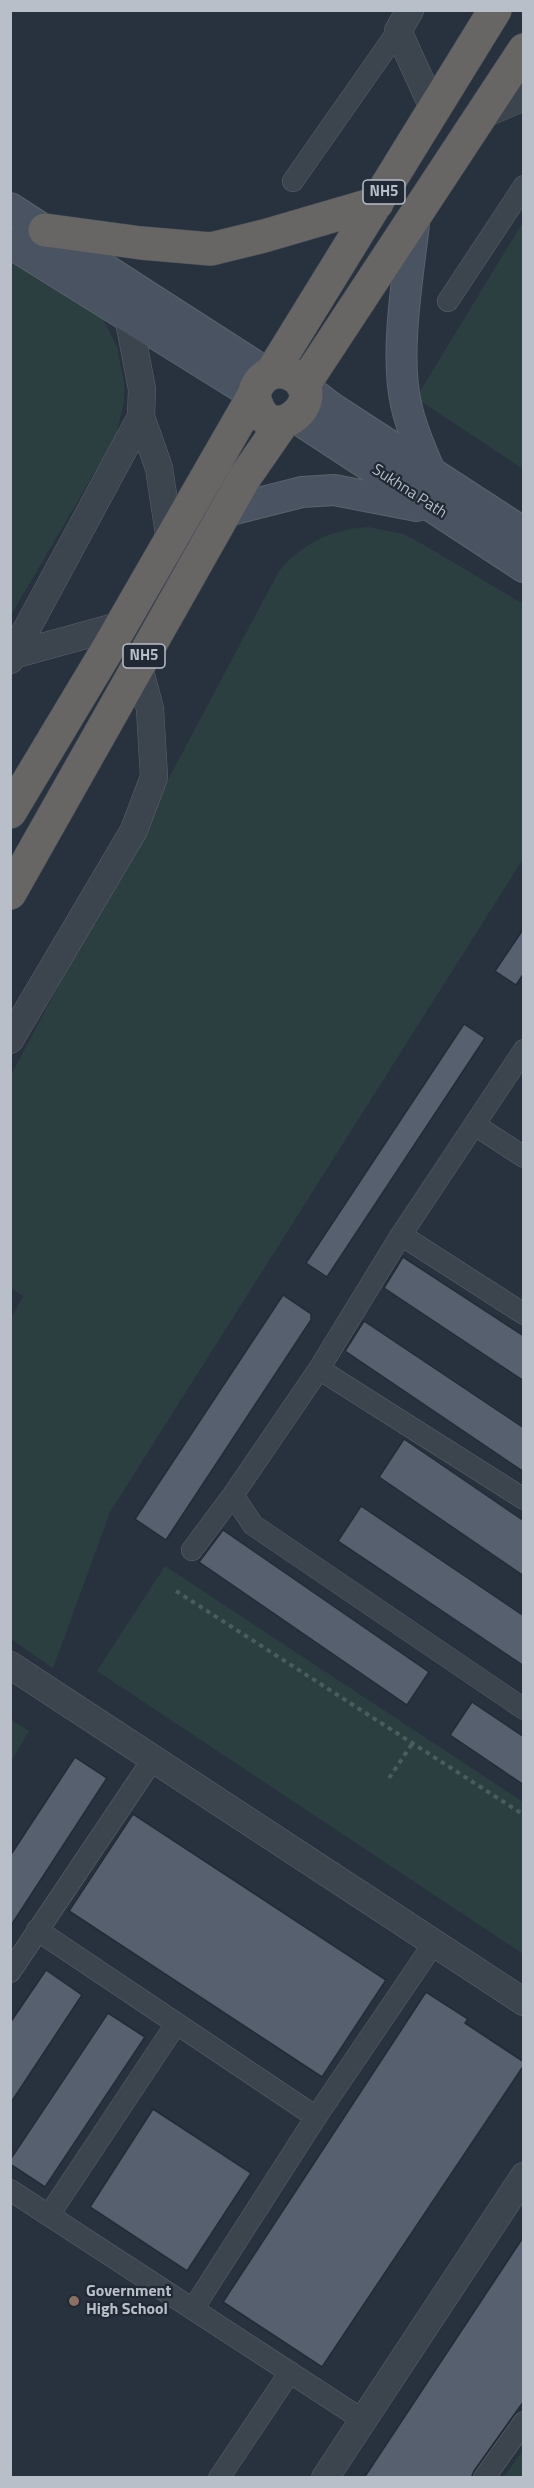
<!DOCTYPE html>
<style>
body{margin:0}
#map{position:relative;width:534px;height:2488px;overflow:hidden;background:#28323e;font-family:"Titillium Web",sans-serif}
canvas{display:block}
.frame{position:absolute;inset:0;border:12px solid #b8bfc9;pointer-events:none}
</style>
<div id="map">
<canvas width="534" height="2488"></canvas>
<div class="frame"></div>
</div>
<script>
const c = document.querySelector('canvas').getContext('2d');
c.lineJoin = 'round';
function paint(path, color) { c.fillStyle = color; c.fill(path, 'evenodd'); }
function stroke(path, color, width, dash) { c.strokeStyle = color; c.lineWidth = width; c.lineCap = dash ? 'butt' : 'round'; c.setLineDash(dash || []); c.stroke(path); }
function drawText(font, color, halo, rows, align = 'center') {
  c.font = font + ' "Titillium Web",sans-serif'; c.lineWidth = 4.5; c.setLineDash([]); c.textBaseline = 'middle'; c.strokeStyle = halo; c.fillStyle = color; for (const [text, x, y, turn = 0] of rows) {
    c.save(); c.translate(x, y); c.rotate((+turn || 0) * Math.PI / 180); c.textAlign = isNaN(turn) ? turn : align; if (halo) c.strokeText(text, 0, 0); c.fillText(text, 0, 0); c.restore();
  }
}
const green = new Path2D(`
 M523,222V469L416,398Z
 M11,253L101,315L117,347L124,382V401L116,436L11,615Z
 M368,527L403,534L419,542L523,604V859L110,1512L53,1668L11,1639L10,1320L23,1296L11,1289V1075L279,571C303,543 330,530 368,527Z
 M165,1566L523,1802V1954L97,1671Z
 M11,1720L29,1731L11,1762Z
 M523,2450V2477H504Z`);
const building = new Path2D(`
 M524,928V973L516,985L495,971Z
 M464,1024L485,1038L327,1277L306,1263Z
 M403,1257L524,1336V1381L384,1288Z
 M283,1295L311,1314V1320L166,1540L135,1519Z
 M364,1321L524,1428V1472L345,1351Z
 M404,1439L524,1521V1576L379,1477Z
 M361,1506L524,1616V1666L338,1541Z
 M223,1530L429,1672L407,1705L199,1562Z
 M472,1702L524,1737V1785L450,1735Z
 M75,1757L107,1778L10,1927V1856Z
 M133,1814L386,1980L322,2077L69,1911Z
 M46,1970L82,1995L10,2104V2023Z
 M426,1992L468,2019L465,2023L524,2062V2065L322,2367L223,2302Z
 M108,2013L145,2037L45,2187L10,2164V2160Z
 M153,2109L251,2173L187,2271L90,2207Z
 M524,2236V2401L516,2412L474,2471L471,2478H364Z`);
const path = new Path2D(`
 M176,1591L524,1815
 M389,1778L412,1744`);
const minor = new Path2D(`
 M293,181L398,31
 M448,301L524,186
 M524,1050L401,1235L319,1369L233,1495L253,1525L524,1709
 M475,1125L524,1157
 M401,1235L524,1314
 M319,1369L524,1499
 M192,1550L233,1495
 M37,1930L316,2117
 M10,1972L153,1759
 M10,2190L363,2420
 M49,2215L176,2024
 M193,2309L316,2117L434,1943
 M219,2478L290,2372
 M484,2478L524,2422`);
const tertiary = new Path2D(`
 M410,10L398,31L434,110
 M482,115L524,97
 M141,417L159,468L170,541
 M13,655L122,625
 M10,660L141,417L142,389L128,316
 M10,1040L134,830L154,777L150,709L139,667
 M10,1665L524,2002
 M325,2478L524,2176`);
const secondary = new Path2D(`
 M10,208L268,374
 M415,216C409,270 394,352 406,404C411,428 421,451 431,473
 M10,243L254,395
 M303,386L332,408L524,533
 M295,417L524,567
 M227,511L302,492L334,490L417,506`);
const trunk = new Path2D(`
 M45,230L141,243L211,249L264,236L377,203
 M272,372L495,10
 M303,386L524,50
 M10,812L106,652L254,395C258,377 274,366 292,375C335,397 266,457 254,395
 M10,893L245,477L283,422`);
const markers = [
 [74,2301,6,"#8d6e63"]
];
const shields = [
 [384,192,42],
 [144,656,42]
];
const shieldNames = [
 ["NH5",384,192],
 ["NH5",144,656]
];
const streetNames = [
 ["Sukhna Path",409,492,33]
];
const poiNames = [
 ["Government",86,2292],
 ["High School",86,2310]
];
paint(green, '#2b3f40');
paint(building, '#56606e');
stroke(building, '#232b36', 1.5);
stroke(minor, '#5a626c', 22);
stroke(tertiary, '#5a626c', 28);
stroke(secondary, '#5a626c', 32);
stroke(trunk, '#474f59', 34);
stroke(path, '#4a5c5e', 4, [4.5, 4.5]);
stroke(minor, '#3c444e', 21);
stroke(tertiary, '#3c444e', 27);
stroke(secondary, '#4a5361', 30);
stroke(trunk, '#676664', 33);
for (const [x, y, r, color] of markers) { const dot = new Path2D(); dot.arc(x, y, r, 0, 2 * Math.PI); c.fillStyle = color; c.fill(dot); stroke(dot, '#202934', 2); }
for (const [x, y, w] of shields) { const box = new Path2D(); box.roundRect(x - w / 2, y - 12, w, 24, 4.5); c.fillStyle = '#202934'; c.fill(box); stroke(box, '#b8bfc9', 1.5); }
drawText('bold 15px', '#b8bfc9', null, shieldNames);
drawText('16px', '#b8bfc9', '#202934', streetNames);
drawText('bold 16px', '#b8bfc9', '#202934', poiNames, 'left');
</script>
